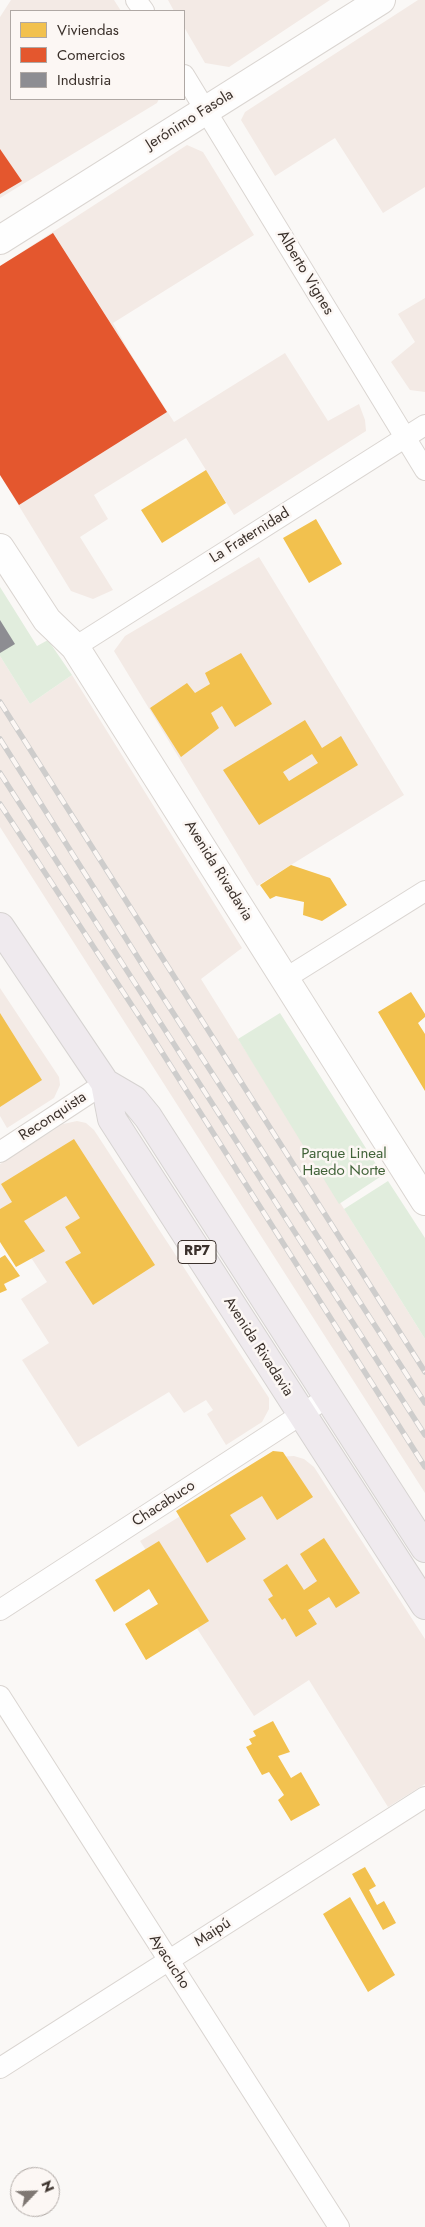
<!DOCTYPE html>
<meta charset="utf-8">
<style>
body{margin:0}
#map{position:relative;width:425px;height:2227px;overflow:hidden;background:#faf8f6;font-family:Jost,sans-serif}
canvas{display:block}
.legend{position:absolute;left:10px;top:10px;width:175px;height:90px;box-sizing:border-box;background:#fcf7f4;border:1px solid #afa8a4;margin:0;padding:6px 9px;list-style:none;font-size:15px;color:#3b312b}
.legend li{display:flex;align-items:center;gap:10px;height:25px}
.legend b{width:25px;border:1px solid #afa8a4}
.north{position:absolute;left:10px;top:2167px;width:50px;height:50px;box-sizing:border-box;background:#fcf7f4;border:1px solid #afa8a4;border-radius:50%;rotate:66deg;font-size:14px;font-weight:700;line-height:20px;text-align:center;color:#3b312b}
.north::after{content:'';display:block;margin:auto;width:18px;height:22px;background:#7e7772;clip-path:polygon(50% 0,100% 100%,50% 72%,0 100%)}
</style>
<div id="map">
<canvas width="425" height="2227"></canvas>
<ul class="legend">
<li><b style="height:14px;background:#f2c14e"></b>Viviendas</li>
<li><b style="height:14px;background:#e4572e"></b>Comercios</li>
<li><b style="height:14px;background:#8d8d92"></b>Industria</li>
</ul>
<div class="north">N</div>
</div>
<script>
const c = document.querySelector('canvas').getContext('2d');
c.lineJoin = 'round';
function paint(path, color) { c.fillStyle = color; c.fill(path, 'evenodd'); }
function stroke(path, color, width, dash) { c.strokeStyle = color; c.lineWidth = width; c.lineCap = dash ? 'butt' : 'round'; c.setLineDash(dash || []); c.stroke(path); }
function drawText(font, color, halo, rows, align = 'center') {
  c.font = font + ' Jost,sans-serif'; c.lineWidth = 5; c.setLineDash([]); c.textBaseline = 'middle'; c.strokeStyle = halo; c.fillStyle = color; for (const [text, x, y, turn = 0] of rows) {
    c.save(); c.translate(x, y); c.rotate((+turn || 0) * Math.PI / 180); c.textAlign = isNaN(turn) ? turn : align; if (halo) c.strokeText(text, 0, 0); c.fillText(text, 0, 0); c.restore();
  }
}
const built = new Path2D(`
 M11,0H114L121,11H11V99H159L157,103L0,198V17Z
 M168,0H330L229,67L205,63L184,27V11H174Z
 M418,0H425V187L383,213L335,138L275,176L241,120L245,112Z
 M187,145L203,152L254,235L113,323L129,351L174,422L285,353L328,421L359,404L365,420L366,431L234,515L186,438L94,495L108,519L80,537L113,590L93,599L71,591L0,475V266Z
 M425,298V392L410,390L391,362L415,342L398,314Z
 M259,557L404,795L257,886L114,651L125,636Z
 M0,656L30,704L72,675L242,948L201,979L425,1339V1493L0,827Z
 M0,988L59,1077L60,1085L54,1098L7,1128L0,1116Z
 M77,1121L86,1123L94,1130L269,1398V1409L262,1422L226,1445L207,1414L213,1410L206,1400L184,1413L169,1392L78,1447L22,1360L49,1343L21,1299L47,1282L0,1210V1164L63,1124Z
 M294,1456L304,1459L314,1467L425,1639V1784L388,1807L309,1680L254,1716L140,1541L276,1457Z`);
const green = new Path2D(`
 M0,587L37,646L48,640L72,675L30,704L0,656Z
 M280,1013L383,1175L339,1204L238,1039Z
 M388,1181L425,1238V1339L344,1209Z`);
const homes = new Path2D(`
 M206,470L226,503L162,543L141,510Z
 M316,519L342,564L309,583L283,538Z
 M241,653L272,704L235,727L222,706L211,713L219,728L181,757L150,708L187,683L195,693L210,684L205,673Z
 M305,720L322,748L341,736L358,765L259,825L223,770ZM312,754L318,763L289,781L283,772Z
 M291,865L330,878L347,905L322,921L303,915L304,902L276,896L270,899L260,885Z
 M411,992L425,1014V1017L418,1023L425,1034V1091L378,1012Z
 M0,1013L42,1080L0,1107Z
 M74,1139L155,1265L93,1305L65,1262L81,1253L65,1227L80,1218L66,1196L24,1221L45,1251L16,1267L0,1242V1209L12,1202L1,1184Z
 M5,1255L20,1276L4,1284L7,1290L0,1293V1258Z
 M273,1451L283,1452L313,1497L277,1520L262,1496L230,1515L246,1539L207,1563L176,1511Z
 M324,1538L360,1593L336,1608L329,1597L308,1610L317,1624L296,1637L285,1618L282,1620L268,1599L273,1596L263,1580L287,1564L304,1590L317,1581L300,1554Z
 M159,1541L209,1621L146,1660L125,1624L158,1604L149,1589L114,1612L95,1580Z
 M273,1721L290,1752L278,1756L291,1778L301,1772L320,1805L291,1821L278,1800L284,1795L269,1772L262,1775L246,1747L252,1744L249,1739L256,1736L253,1731Z
 M365,1867L376,1886L369,1890L377,1905L384,1901L396,1923L383,1930L352,1874Z
 M350,1897L395,1975L368,1992L323,1914Z`);
const shops = new Path2D(`
 M0,149L22,181L0,194Z
 M53,233L167,412L19,505L0,475V266Z`);
const industry = new Path2D(`
 M0,620L15,644L0,653Z`);
const street = new Path2D(`
 M136,0L144,11
 M184,75L425,470
 M75,647L425,425
 M286,978L425,891
 M0,1152L105,1083
 M0,1610L328,1397
 M0,1696L339,2227
 M0,2068L425,1797`);
const secondary = new Path2D(`
 M0,240L381,0
 M0,548L47,620L75,647L425,1201`);
const primary = new Path2D(`
 M0,927L105,1083L112,1119L425,1605
 M105,1083L134,1100L148,1117L425,1548`);
const rail = new Path2D(`
 M0,702L425,1372
 M0,739L159,991L425,1403
 M0,773L425,1435
 M0,804L146,1027L425,1467`);
const shields = [
 [197,1252,38]
];
const shieldNames = [
 ["RP7",197,1252]
];
const streetNames = [
 ["Jerónimo Fasola",190,120,-32],
 ["Alberto Vignes",305,273,59],
 ["La Fraternidad",250,536,-32],
 ["Avenida Rivadavia",218,871,58],
 ["Reconquista",53,1117,-33],
 ["Avenida Rivadavia",258,1347,57],
 ["Chacabuco",164,1504,-33],
 ["Maipú",213,1933,-33],
 ["Ayacucho",169,1962,57]
];
const parkNames = [
 ["Parque Lineal",344,1154],
 ["Haedo Norte",344,1171]
];
paint(built, '#f3eae5');
paint(green, '#e1eddd');
paint(homes, '#f2c14e');
paint(shops, '#e4572e');
paint(industry, '#8d8d92');
stroke(street, '#dad5d1', 22);
stroke(secondary, '#dad5d1', 30);
stroke(primary, '#d6d3d1', 30);
stroke(street, '#fefefe', 20);
stroke(secondary, '#fefefe', 28);
stroke(primary, '#efeaee', 28);
stroke(rail, '#cecdcc', 5.5);
stroke(rail, '#fcf7f4', 4, [11]);
for (const [x, y, w] of shields) { const box = new Path2D(); box.roundRect(x - w / 2, y - 11.5, w, 23, 4); c.fillStyle = '#fcf7f4'; c.fill(box); stroke(box, '#3b312b', 1); }
drawText('bold 14px', '#3b312b', null, shieldNames);
drawText('15px', '#3b312b', '#fcf7f4', streetNames);
drawText('15px', '#406238', '#fcf7f4', parkNames);
</script>
